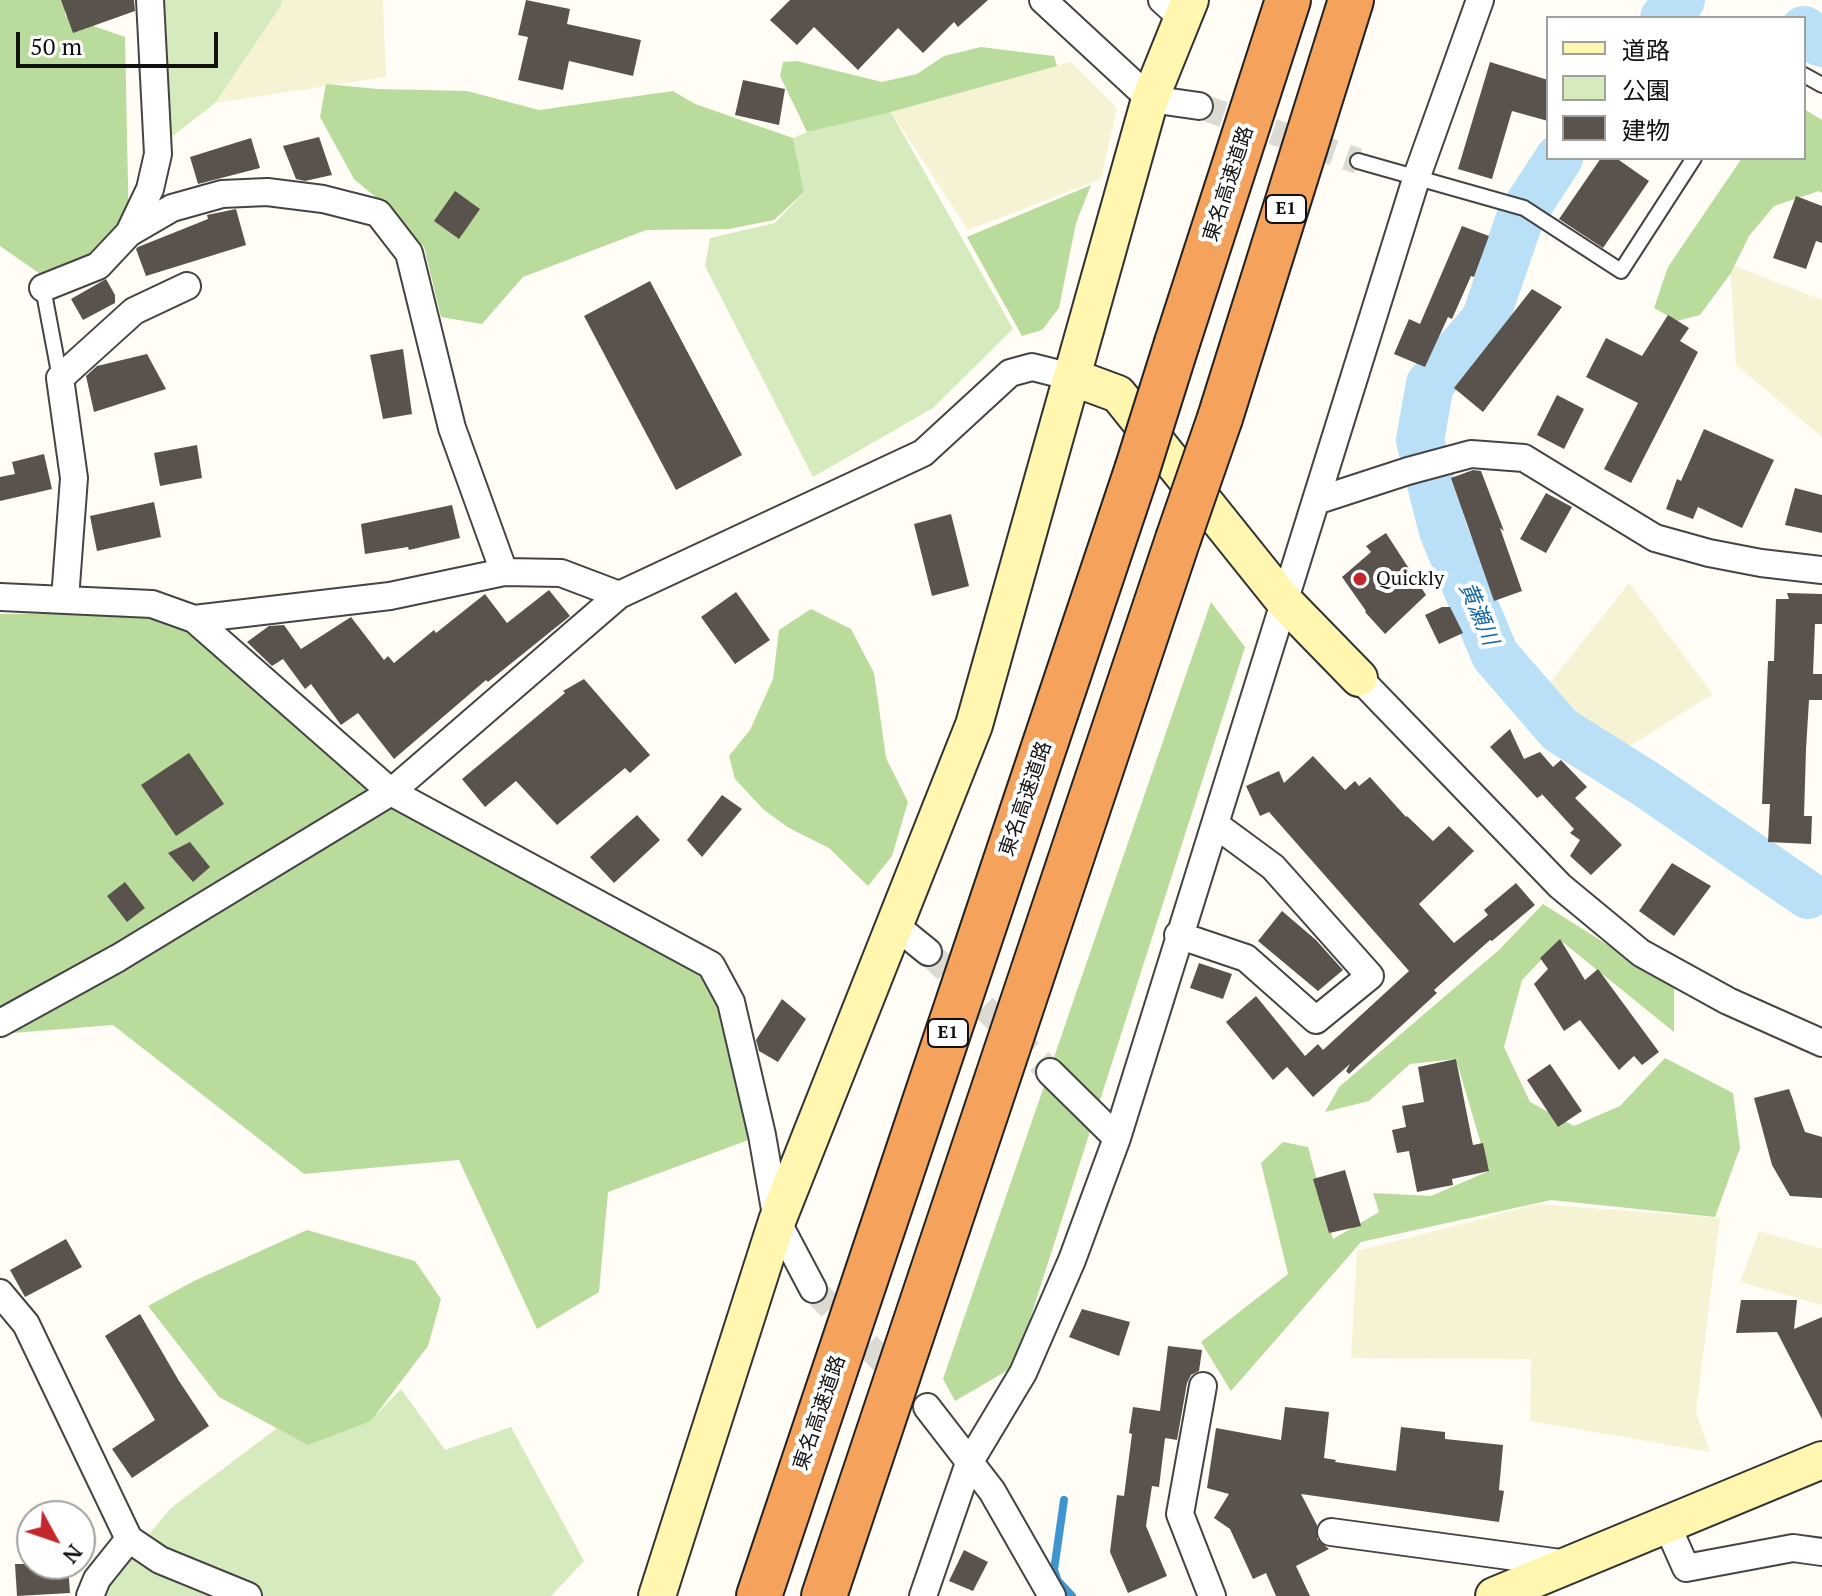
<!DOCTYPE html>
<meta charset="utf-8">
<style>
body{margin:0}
#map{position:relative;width:1822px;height:1596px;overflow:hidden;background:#fffdf5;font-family:"PT Serif","Noto Sans JP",serif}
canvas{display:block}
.legend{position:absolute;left:1546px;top:16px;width:260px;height:144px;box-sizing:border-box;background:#fff;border:2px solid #a0a0a0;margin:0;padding:10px 14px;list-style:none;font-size:24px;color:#111}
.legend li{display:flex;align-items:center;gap:16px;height:40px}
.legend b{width:40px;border:2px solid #a0a0a0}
.north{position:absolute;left:16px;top:1500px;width:80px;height:80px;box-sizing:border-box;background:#fff;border:2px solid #a0a0a0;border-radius:50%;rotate:130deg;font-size:22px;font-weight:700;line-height:32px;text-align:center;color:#111}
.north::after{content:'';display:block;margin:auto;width:28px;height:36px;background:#c4262e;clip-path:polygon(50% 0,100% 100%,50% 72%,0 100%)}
.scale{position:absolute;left:16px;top:32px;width:202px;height:36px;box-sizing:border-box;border:4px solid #111;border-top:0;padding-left:10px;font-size:24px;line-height:28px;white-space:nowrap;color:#111;-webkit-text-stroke:6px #fff;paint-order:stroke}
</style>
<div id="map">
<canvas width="1822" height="1596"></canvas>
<ul class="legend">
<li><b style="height:10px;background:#fff6b0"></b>道路</li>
<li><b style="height:22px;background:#d5ebbd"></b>公園</li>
<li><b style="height:22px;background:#5a524d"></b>建物</li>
</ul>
<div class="north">N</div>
<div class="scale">50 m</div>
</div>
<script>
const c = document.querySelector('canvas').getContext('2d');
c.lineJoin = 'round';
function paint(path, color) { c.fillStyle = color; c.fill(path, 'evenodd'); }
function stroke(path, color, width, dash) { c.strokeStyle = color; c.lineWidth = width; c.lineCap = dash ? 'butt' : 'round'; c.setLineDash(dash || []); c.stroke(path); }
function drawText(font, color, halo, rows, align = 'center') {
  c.font = font + ' "PT Serif","Noto Sans JP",serif'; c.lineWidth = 8; c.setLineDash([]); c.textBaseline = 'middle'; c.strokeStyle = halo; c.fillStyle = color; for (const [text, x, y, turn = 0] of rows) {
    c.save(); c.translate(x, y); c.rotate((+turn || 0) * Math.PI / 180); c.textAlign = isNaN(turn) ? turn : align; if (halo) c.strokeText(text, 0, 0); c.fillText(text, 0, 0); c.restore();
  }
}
const farmland = new Path2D(`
 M281,0H383L386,77L215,103L281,6Z
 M1071,62L1117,108L1101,179L968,230L891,112Z
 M1730,264L1822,300V437L1736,365Z
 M1629,583L1713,694L1617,754L1549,684Z
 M1539,1204L1720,1218L1696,1412L1710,1452L1530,1421L1531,1359L1351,1358L1357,1251Z
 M1759,1231L1822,1249V1305L1740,1282Z`);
const green = new Path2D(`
 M152,0H281V6L215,103L165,142Z
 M889,109L1013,329L933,408L813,477L705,266L710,238L775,223L804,192L793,138L825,125Z
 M401,1389L445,1450L511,1427L584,1561L551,1596H97L171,1508L280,1426L374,1417Z`);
const forest = new Path2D(`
 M0,0H65V16L125,37L129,233L46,278L0,246Z
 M981,47L1054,56L1057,66L891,112L807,132L780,76L783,62L797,61L882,82L917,74L944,56Z
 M326,84L378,89L467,91L539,110L673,91L695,104L793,138L804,192L774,220L729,229L646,230L523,277L482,324L441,317L424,247L391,210L354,179L320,117Z
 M1804,109L1822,120V193L1819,191L1774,206L1749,236L1731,273L1700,315L1677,321L1654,308L1668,267L1742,158H1804Z
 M1091,185L1076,223L1059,308L1042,330L1022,336L967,237Z
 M1211,602L1245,647L1015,1366L955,1401L943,1379Z
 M811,609L851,629L874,673L886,758L908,802L892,856L868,886L829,848L789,828L764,810L735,779L729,756L750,730L773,679L779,630Z
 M175,612L373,777L719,980L762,1135L608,1192L599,1292L537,1329L459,1160L304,1174L113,1025L0,1034V614Z
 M1543,904L1674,987V1032L1560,940L1522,980L1504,1047L1530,1102L1574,1126L1620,1106L1665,1058L1733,1093L1740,1148L1715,1217L1551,1200L1361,1242L1231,1391L1201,1342L1288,1274L1261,1163L1283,1142L1308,1147L1333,1239L1379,1212L1373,1193L1431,1196L1489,1171L1456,1059L1410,1064L1369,1101L1325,1112L1339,1087L1500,949Z
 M307,1230L415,1261L441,1299L428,1346L371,1421L308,1445L219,1397L148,1306L194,1281Z`);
const stream = new Path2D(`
 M1808,895L1822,901
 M1064,1500L1054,1570L1058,1581L1072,1596`);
const river = new Path2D(`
 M1664,18L1681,0
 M1804,30L1807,36L1822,43
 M1559,158L1520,218L1485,320L1430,384L1420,440L1443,531L1495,655L1560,730L1646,784L1808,895`);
const building = new Path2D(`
 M61,0H134L135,11L73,33Z
 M526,0L570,9L567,24L641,40L633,76L569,61L563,90L518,80L528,37L518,35Z
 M790,0H988L958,27L954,22L923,53L898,28L858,70L814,27L797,45L770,20Z
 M1490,62L1548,80V121L1512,111L1492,179L1458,169Z
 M743,80L785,89L779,125L735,115Z
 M319,137L332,175L305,181L296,179L283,146Z
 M251,138L260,168L198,184L190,157Z
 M1601,158H1616L1649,181L1603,248L1559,219Z
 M455,191L480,209L459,239L434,221Z
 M1796,196L1822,206V243L1816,241L1806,269L1773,258Z
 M236,209L246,245L146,276L136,249L138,247L208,219L207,215Z
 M1462,226L1489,236L1474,277L1471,276L1452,319L1448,317L1425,367L1394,354L1409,319L1420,324Z
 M106,279L115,295V303L83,320L71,299Z
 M650,281L742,455L676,490L584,316Z
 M1532,289L1562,307L1483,412L1454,388Z
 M1668,315L1689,328L1680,341L1698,352L1631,483L1604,469L1638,403L1586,377L1606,338L1642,356Z
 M403,349L412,414L383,419L370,355Z
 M147,354L166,389L94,412L86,376L97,366Z
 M1557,395L1584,409L1564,449L1537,435Z
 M1704,429L1774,460L1742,528L1698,507L1693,519L1666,509L1677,479L1681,481Z
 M197,445L202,478L160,486L154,453Z
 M44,454L52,489L0,501V477L15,474L12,462Z
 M1473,470L1481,471L1504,531L1500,528L1522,591L1494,601L1451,478Z
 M1795,488L1822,495V533L1785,525Z
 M1546,493L1572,507L1546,553L1520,539Z
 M154,502L161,537L97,551L90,516Z
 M452,505L460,538L409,550L408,547L365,554L361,524Z
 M951,514L969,586L932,596L914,524Z
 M1386,533L1426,595L1385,634L1365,612L1366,611L1342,577L1371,552L1366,546Z
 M549,590L570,616L488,682L486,680L394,759L358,713L341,725L311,684L305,689L283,659L272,666L247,642L269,626L284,625L301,649L351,617L384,660L388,656L394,663L434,630L436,633L485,594L507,623Z
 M736,592L770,640L735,664L701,617Z
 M1787,593L1822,594V624H1815L1813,674H1822V700H1809L1806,749L1804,816H1812L1811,844L1768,842L1770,804H1762L1768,661H1774L1776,599H1789Z
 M1442,607H1450L1463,633L1439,644L1425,615Z
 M584,679L650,755L630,773L625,768L557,825L516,781L485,807L462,779L565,693L563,691Z
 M1510,729L1524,759L1540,752L1553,767L1561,760L1587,787L1575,798L1622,845L1591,875L1570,856L1580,840L1570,833L1574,829L1541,793L1542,795L1537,798L1490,747Z
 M189,753L224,804L176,836L141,785Z
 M1313,756L1345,790L1355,781L1359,786L1370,777L1406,817L1407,816L1433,841L1449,826L1474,851L1419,904L1454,943L1488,915L1484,910L1516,883L1535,905L1492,941L1490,940L1434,990L1437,993L1349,1074L1346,1071L1350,1064L1313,1097L1287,1067L1273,1080L1226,1022L1256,996L1305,1056L1318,1044L1323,1050L1409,971L1269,812L1260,816L1246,786L1279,771L1284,783Z
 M722,795L742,809L702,857L687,840Z
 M637,815L660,840L614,883L590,857Z
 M190,842L210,867L193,882L168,853Z
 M1672,863L1711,886L1674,936L1639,911Z
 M125,882L145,908L127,922L107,896Z
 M1282,911L1316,940L1343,970L1318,991L1258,941Z
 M1560,939L1585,980L1598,969L1659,1052L1642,1065L1634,1056L1619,1070L1580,1020L1564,1031L1534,984L1548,969L1540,958Z
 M1199,963L1232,974L1223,999L1190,988Z
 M782,999L806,1019L778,1062L759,1051L756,1040Z
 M1456,1059L1473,1145L1483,1143L1489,1171L1452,1179L1453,1185L1417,1192L1409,1151L1397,1153L1392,1130L1406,1127L1402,1106L1424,1102L1418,1067Z
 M1550,1064L1582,1111L1558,1127L1527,1080Z
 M1789,1089L1805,1132L1822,1137V1198L1790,1196L1772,1165L1754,1098Z
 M1345,1170L1361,1226L1329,1233L1313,1179Z
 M66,1239L82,1267L25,1297L10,1270Z
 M1741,1300H1797L1794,1329L1822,1317V1419L1777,1332L1736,1333Z
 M1082,1309L1130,1322L1119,1356L1069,1337Z
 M140,1314L179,1381L209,1426L132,1478L112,1449L155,1420L105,1336Z
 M1168,1346L1202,1350L1199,1371L1191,1375L1187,1383L1177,1440L1165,1438L1159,1487L1152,1486L1146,1526L1167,1576L1128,1593L1110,1552L1117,1495L1124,1496L1132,1434L1129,1433L1133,1407L1160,1411Z
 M1285,1407L1329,1412L1324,1458L1336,1460L1335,1462L1396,1471L1401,1427L1445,1432V1439L1503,1445L1499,1490L1504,1491L1499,1522L1301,1494L1317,1525V1539L1329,1549L1296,1566L1310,1596H1276L1266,1573L1253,1579L1230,1529L1214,1518L1229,1494L1207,1488L1216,1428L1281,1440Z
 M964,1550L988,1562L973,1591L949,1581Z
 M15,1564H68L70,1593L17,1596Z`);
const streetTunnel = new Path2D(`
 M1199,106L1358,161
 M928,952L1050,1072
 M813,1289L927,1407`);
const lane = new Path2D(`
 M1804,75L1822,85
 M1358,161L1524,208L1621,271L1694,158
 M43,288L60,378`);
const street = new Path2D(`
 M1043,0L1150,99L1199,106
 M1162,0L1183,19
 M129,233L150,189L158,154L150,0
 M43,288L98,266L129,233L172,208L222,194L267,192L323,199L378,213L409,253L452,428L504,572
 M1316,501L1408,471L1471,454L1524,458L1655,538L1709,553L1761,563L1822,570
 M0,597L152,604L194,619L391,792L711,965L731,1002L762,1135L777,1221L813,1289
 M65,599L74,478L60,378L134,311L187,286
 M194,619L390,596L504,572L561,573L619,595
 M1359,678L1560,886L1641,953L1728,1001L1822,1043
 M896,926L928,952
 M1178,935L1246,958L1316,1020L1370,976L1273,867L1216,825
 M0,1023L118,958L391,792L619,595L923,453L1010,373L1032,367L1072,377
 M1050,1072L1117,1138
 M0,1293L26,1324L129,1539L160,1560L248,1596
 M1203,1386L1180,1514L1212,1596
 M927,1407L992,1491L1052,1596
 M1667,1525L1686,1568L1793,1548L1822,1552
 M1331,1532L1568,1564
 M90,1596L97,1579L129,1539
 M923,1596L969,1463L1023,1373L1072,1260L1117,1138L1417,176L1480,0`);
const secondary = new Path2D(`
 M1072,377L1118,394L1284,601L1359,678
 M657,1596L777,1221L974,725L1150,99L1190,0
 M1494,1596L1822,1460`);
const highway = new Path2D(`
 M1177,343L1288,0
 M1220,418L1351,0
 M759,1596L1137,470
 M824,1596L1178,539`);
const highwayBridge = new Path2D(`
 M1137,470L1177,343
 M1178,539L1220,418`);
const markers = [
 [1360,579,8,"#c4262e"]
];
const shields = [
 [1286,209,40],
 [948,1033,40]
];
const shieldNames = [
 ["E1",1286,209],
 ["E1",948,1033]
];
const streetNames = [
 ["東名高速道路",1229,184,-72],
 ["東名高速道路",1026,799,-71],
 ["東名高速道路",820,1413,-71]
];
const poiNames = [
 ["Quickly",1376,579]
];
const waterNames = [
 ["黄瀬川",1478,614,67]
];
paint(farmland, '#f6f3d4');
paint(green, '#d5ebbd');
paint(forest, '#b9dc9c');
stroke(stream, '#3f96cf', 8);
stroke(river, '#b9e0f7', 48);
paint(building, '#5a524d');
stroke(streetTunnel, '#dbdad3', 26, [26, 13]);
stroke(lane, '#444', 18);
stroke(street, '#444', 30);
stroke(secondary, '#333', 40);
stroke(highway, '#222', 48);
stroke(lane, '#fff', 14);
stroke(street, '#fff', 26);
stroke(secondary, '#fff6b0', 36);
stroke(highway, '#f5a25d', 44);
stroke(highwayBridge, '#222', 48, []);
stroke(highwayBridge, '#f5a25d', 44);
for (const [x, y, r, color] of markers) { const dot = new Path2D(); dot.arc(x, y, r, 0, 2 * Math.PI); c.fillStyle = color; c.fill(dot); stroke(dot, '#fff', 3); }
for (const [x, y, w] of shields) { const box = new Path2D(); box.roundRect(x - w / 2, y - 14, w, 28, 6); c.fillStyle = '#fff'; c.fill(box); stroke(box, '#111', 2); }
drawText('bold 18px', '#111', null, shieldNames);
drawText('20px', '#111', '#fff', streetNames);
drawText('20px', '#111', '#fff', poiNames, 'left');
drawText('italic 22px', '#1768a6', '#fff', waterNames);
</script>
